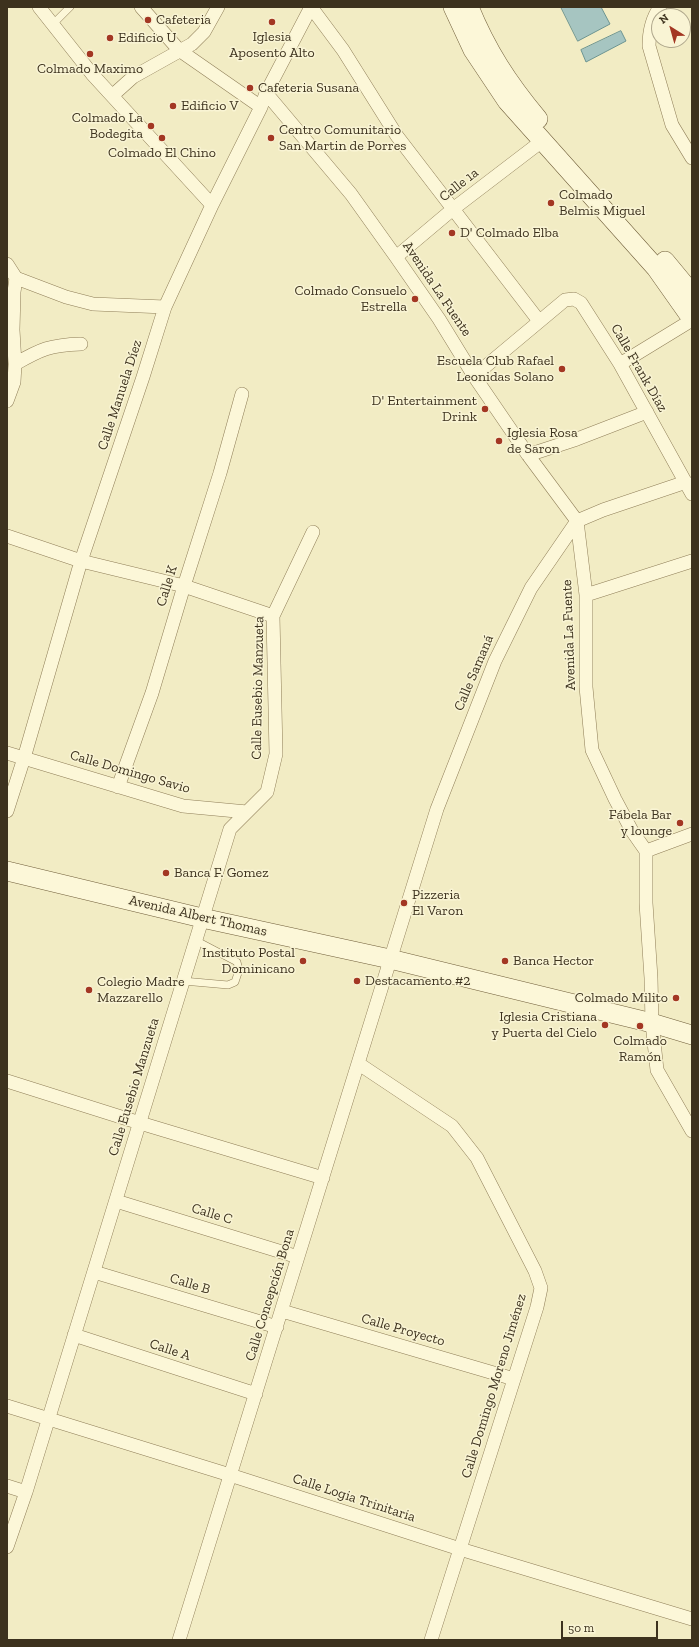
<!DOCTYPE html>
<meta charset="utf-8">
<style>
body{margin:0}
#map{position:relative;width:699px;height:1647px;overflow:hidden;background:#f2ecc4;font-family:"Zilla Slab",serif}
canvas{display:block}
.frame{position:absolute;inset:0;border:8px solid #3d321e;pointer-events:none}
.north{position:absolute;left:651px;top:8px;width:40px;height:40px;box-sizing:border-box;background:#f9f4d4;border:1px solid #aea68b;border-radius:50%;rotate:323deg;font-size:11px;font-weight:700;line-height:16px;text-align:center;color:#3d321e}
.north::after{content:'';display:block;margin:auto;width:14px;height:18px;background:#a33723;clip-path:polygon(50% 0,100% 100%,50% 72%,0 100%)}
.scale{position:absolute;left:561px;top:1621px;width:97px;height:18px;box-sizing:border-box;border:2px solid #3d321e;border-top:0;padding-left:5px;font-size:12px;line-height:14px;white-space:nowrap;color:#3d321e;-webkit-text-stroke:3px #f9f4d4;paint-order:stroke}
</style>
<div id="map">
<canvas width="699" height="1647"></canvas>
<div class="frame"></div>
<div class="north">N</div>
<div class="scale">50 m</div>
</div>
<script>
const c = document.querySelector('canvas').getContext('2d');
c.lineJoin = 'round';
function paint(path, color) { c.fillStyle = color; c.fill(path, 'evenodd'); }
function stroke(path, color, width, dash) { c.strokeStyle = color; c.lineWidth = width; c.lineCap = dash ? 'butt' : 'round'; c.setLineDash(dash || []); c.stroke(path); }
function drawText(font, color, halo, rows, align = 'center') {
  c.font = font + ' "Zilla Slab",serif'; c.lineWidth = 3; c.setLineDash([]); c.textBaseline = 'middle'; c.strokeStyle = halo; c.fillStyle = color; for (const [text, x, y, turn = 0] of rows) {
    c.save(); c.translate(x, y); c.rotate((+turn || 0) * Math.PI / 180); c.textAlign = isNaN(turn) ? turn : align; if (halo) c.strokeText(text, 0, 0); c.fillText(text, 0, 0); c.restore();
  }
}
const water = new Path2D(`
 M561,7H601L610,24L578,41Z
 M621,31L626,41L586,62L581,50Z`);
const lane = new Path2D(`
 M53,24L70,7
 M183,981L228,985L235,982L239,970L237,962L195,940`);
const street = new Path2D(`
 M39,7L92,74L212,205
 M141,7L179,50L261,107
 M311,7L343,50L397,136L539,321
 M660,7C652,18 649,32 649,46L672,125L692,158
 M266,93L351,194L396,257L439,319L474,376L528,455L577,521L586,595V687L592,750L615,799L632,831L646,851V903L651,978L652,1023L657,1070L692,1131
 M113,95L133,77L192,44L204,32L218,7
 M396,257L453,209L542,141
 M7,264L16,278L14,292L13,330L15,364L14,382L7,401
 M16,278L66,297L93,304L165,307
 M15,364C41,349 50,345 81,344
 M620,364L692,320
 M474,376L565,300L574,299L581,303L620,364L692,494
 M528,455L577,439L647,412
 M7,536L81,561L184,586L273,616
 M586,595L692,561
 M7,753L183,806L247,812
 M118,787L152,693L184,586L220,473L242,394
 M7,811L24,758L81,561L143,377L165,307L212,205L261,107L266,93L311,7
 M646,851L692,834
 M359,1064L452,1126L477,1158L535,1271L541,1288L537,1307L431,1640
 M7,1081L140,1123L323,1178
 M116,1201L298,1257
 M94,1272L277,1327
 M282,1311L514,1379
 M74,1335L256,1394
 M7,1406L230,1475L460,1549L692,1619
 M7,1486L26,1492
 M7,1547L26,1492L230,829L267,792L276,754L273,616L313,532
 M179,1640L437,809L495,661L531,588L577,521L603,510L686,482`);
const secondary = new Path2D(`
 M453,7L473,50L507,101L656,268L692,319
 M469,7C487,51 508,83 538,119
 M665,261L684,284L692,296
 M7,871L202,918L390,959L652,1023L692,1035`);
const markers = [
 [148,20,4,"#a33723"],
 [272,22,4,"#a33723"],
 [110,38,4,"#a33723"],
 [90,54,4,"#a33723"],
 [250,88,4,"#a33723"],
 [173,106,4,"#a33723"],
 [151,126,4,"#a33723"],
 [162,138,4,"#a33723"],
 [271,138,4,"#a33723"],
 [551,203,4,"#a33723"],
 [452,233,4,"#a33723"],
 [415,299,4,"#a33723"],
 [562,369,4,"#a33723"],
 [485,409,4,"#a33723"],
 [499,441,4,"#a33723"],
 [680,823,4,"#a33723"],
 [166,873,4,"#a33723"],
 [404,903,4,"#a33723"],
 [303,961,4,"#a33723"],
 [505,961,4,"#a33723"],
 [357,981,4,"#a33723"],
 [89,990,4,"#a33723"],
 [676,998,4,"#a33723"],
 [605,1025,4,"#a33723"],
 [640,1026,4,"#a33723"]
];
const poiNames = [
 ["Cafeteria",156,20],
 ["Iglesia",272,37,"center"],
 ["Aposento Alto",272,53,"center"],
 ["Edificio U",118,38],
 ["Colmado Maximo",90,69,"center"],
 ["Cafeteria Susana",258,88],
 ["Edificio V",181,106],
 ["Colmado La",143,118,"right"],
 ["Bodegita",143,134,"right"],
 ["Centro Comunitario",279,130],
 ["San Martin de Porres",279,146],
 ["Colmado El Chino",162,153,"center"],
 ["Colmado",559,195],
 ["Belmis Miguel",559,211],
 ["D' Colmado Elba",460,233],
 ["Colmado Consuelo",407,291,"right"],
 ["Estrella",407,307,"right"],
 ["Escuela Club Rafael",554,361,"right"],
 ["Leonidas Solano",554,377,"right"],
 ["D' Entertainment",477,401,"right"],
 ["Drink",477,417,"right"],
 ["Iglesia Rosa",507,433],
 ["de Saron",507,449],
 ["Fábela Bar",672,815,"right"],
 ["y lounge",672,831,"right"],
 ["Banca F. Gomez",174,873],
 ["Pizzeria",412,895],
 ["El Varon",412,911],
 ["Instituto Postal",295,953,"right"],
 ["Dominicano",295,969,"right"],
 ["Banca Hector",513,961],
 ["Destacamento #2",365,981],
 ["Colegio Madre",97,982],
 ["Mazzarello",97,998],
 ["Colmado Milito",668,998,"right"],
 ["Iglesia Cristiana",597,1017,"right"],
 ["y Puerta del Cielo",597,1033,"right"],
 ["Colmado",640,1041,"center"],
 ["Ramón",640,1057,"center"]
];
const streetNames = [
 ["Calle 1a",459,185,-38],
 ["Avenida La Fuente",437,289,56],
 ["Calle Frank Díaz",639,368,60],
 ["Calle Manuela Díez",120,395,-72],
 ["Calle K",167,586,-73],
 ["Avenida La Fuente",569,635,-92],
 ["Calle Samaná",474,673,-67],
 ["Calle Eusebio Manzueta",258,688,-89],
 ["Calle Domingo Savio",130,772,16],
 ["Avenida Albert Thomas",198,916,13],
 ["Calle Eusebio Manzueta",134,1087,-73],
 ["Calle C",212,1214,17],
 ["Calle B",190,1284,17],
 ["Calle Concepción Bona",270,1295,-73],
 ["Calle Proyecto",403,1330,16],
 ["Calle A",170,1350,18],
 ["Calle Domingo Moreno Jiménez",494,1386,-73],
 ["Calle Logia Trinitaria",354,1498,18]
];
paint(water, '#a6c5c1');
stroke(water, '#6c9491', 1);
stroke(lane, '#8f7e58', 8);
stroke(street, '#8f7e58', 14);
stroke(secondary, '#715f3b', 20);
stroke(lane, '#fcf7d8', 7);
stroke(street, '#fcf7d8', 13);
stroke(secondary, '#fcf7d8', 19);
for (const [x, y, r, color] of markers) { const dot = new Path2D(); dot.arc(x, y, r, 0, 2 * Math.PI); c.fillStyle = color; c.fill(dot); stroke(dot, '#f9f4d4', 1.5); }
drawText('14px', '#3d321e', '#f9f4d4', poiNames, 'left');
drawText('14px', '#3d321e', '#f9f4d4', streetNames);
</script>
